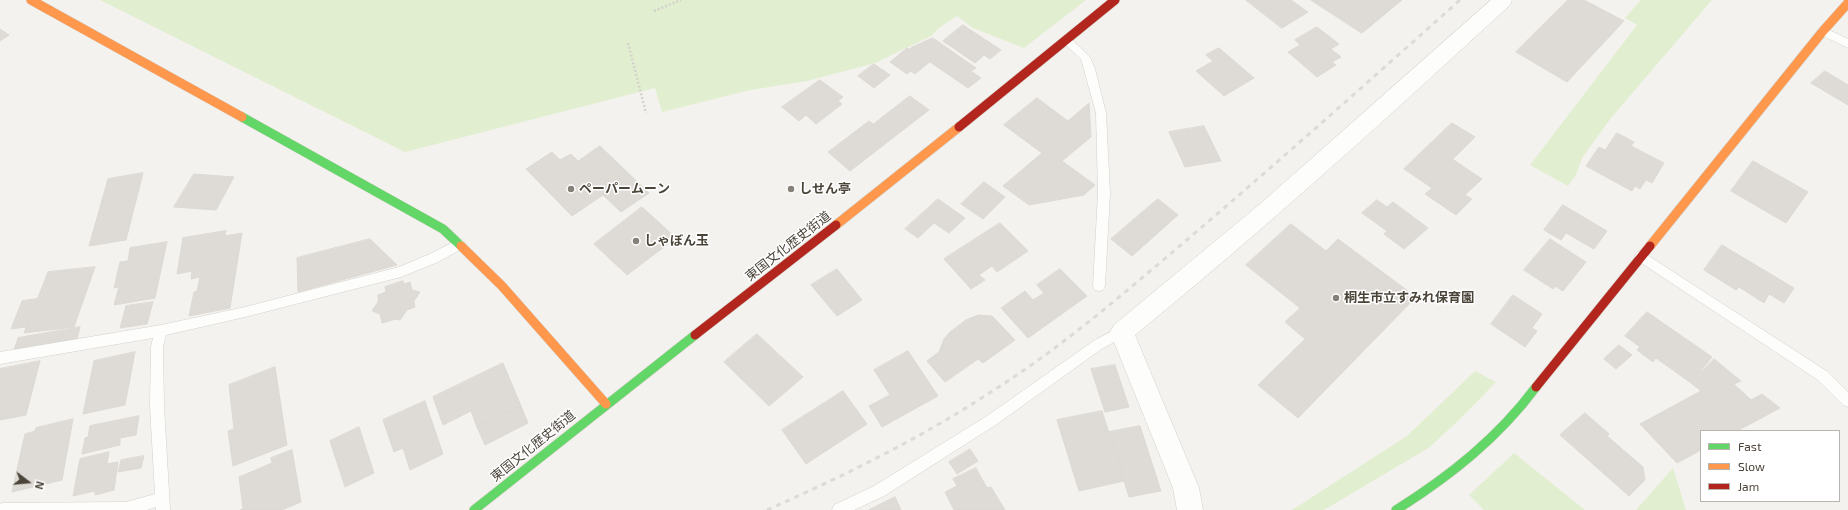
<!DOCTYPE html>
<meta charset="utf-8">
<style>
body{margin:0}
#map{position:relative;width:1848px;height:510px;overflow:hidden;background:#f4f2ee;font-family:"Exo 2",sans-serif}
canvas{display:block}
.legend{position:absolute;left:1700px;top:430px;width:140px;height:72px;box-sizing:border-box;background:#fff;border:1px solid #b7b4b0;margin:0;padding:5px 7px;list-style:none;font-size:12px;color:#4b4439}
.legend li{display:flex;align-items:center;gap:8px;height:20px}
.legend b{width:20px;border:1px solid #b7b4b0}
.north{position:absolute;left:8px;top:462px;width:40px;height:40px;-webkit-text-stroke:3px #fff;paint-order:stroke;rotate:106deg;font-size:11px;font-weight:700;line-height:16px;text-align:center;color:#4b4439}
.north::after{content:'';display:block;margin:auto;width:14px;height:18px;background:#4b4439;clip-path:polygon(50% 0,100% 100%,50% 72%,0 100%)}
</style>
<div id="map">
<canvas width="1848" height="510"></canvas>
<ul class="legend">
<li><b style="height:5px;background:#63d668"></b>Fast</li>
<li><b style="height:5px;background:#ff974d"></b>Slow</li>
<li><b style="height:5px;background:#b3261e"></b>Jam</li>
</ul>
<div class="north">N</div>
</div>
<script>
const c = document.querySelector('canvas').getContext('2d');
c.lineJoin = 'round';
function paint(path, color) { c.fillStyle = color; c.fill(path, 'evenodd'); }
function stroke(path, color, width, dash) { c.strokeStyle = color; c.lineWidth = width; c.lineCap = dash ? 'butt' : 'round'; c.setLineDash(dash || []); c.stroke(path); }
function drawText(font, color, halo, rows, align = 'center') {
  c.font = font + ' "Exo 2","Noto Sans JP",sans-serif'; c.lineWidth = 3; c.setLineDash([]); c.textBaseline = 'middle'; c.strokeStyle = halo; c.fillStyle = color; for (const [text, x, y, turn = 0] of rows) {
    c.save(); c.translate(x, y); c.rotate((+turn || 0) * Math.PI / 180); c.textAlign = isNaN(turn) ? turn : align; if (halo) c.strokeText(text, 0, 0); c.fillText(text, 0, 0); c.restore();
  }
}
const green = new Path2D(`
 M100,0H1086L1024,48L973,28L957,16L940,27L931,36L875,63L807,81L750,90L662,112L655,88L405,152Z
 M1641,0H1712L1611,118L1582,158L1576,175L1568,186L1530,165L1637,25L1625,18Z
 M1475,371L1496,382L1463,416L1430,447L1324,510H1292L1407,436Z
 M1514,453L1585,510H1484L1469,495Z
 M1673,468L1686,510H1636Z`);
const building = new Path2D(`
 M1246,0H1291L1308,12L1282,28Z
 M1311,0H1402L1362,33Z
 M1568,0H1584L1624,21L1567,82L1516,52Z
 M963,25L1001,50L990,59L984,55L975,63L943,41Z
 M1317,27L1339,44L1331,49L1341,57L1332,62L1336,65L1317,77L1288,52L1300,45L1295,40Z
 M0,29L9,35L0,41Z
 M933,38L976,68L971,71L981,78L968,88L930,62L932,60L913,47Z
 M913,47L932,60L915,74L911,71L907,74L890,62L907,48L909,49Z
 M1219,48L1254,78L1224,96L1196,71L1213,61L1206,55Z
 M874,64L890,75L874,88L858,76Z
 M1825,71L1848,85V105L1811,83Z
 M820,80L843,97L838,101L842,104L816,124L806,115L799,121L782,107Z
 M910,96L929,110L850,171L828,152L869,121L873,124Z
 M1037,98L1068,121L1089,103L1091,137L1062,161L1095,185L1084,195L1029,205L1003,186L1042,153L1004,125Z
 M1452,123L1475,137L1453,159L1430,144Z
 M1204,126L1221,161L1185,167L1169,132Z
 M1617,133L1634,142L1631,146L1664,163L1652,183L1646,180L1640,189L1635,186L1632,191L1586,166L1599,147L1605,150Z
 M1430,144L1482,179L1465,195L1472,199L1456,215L1425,194L1432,188L1404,169Z
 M600,146L649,193L621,212L603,195L572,216L526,169L552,152L560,160L571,154L578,161Z
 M1753,161L1808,192L1786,223L1731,191Z
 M143,173L126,240L89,246L108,179Z
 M194,174L234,177L216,210L174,207Z
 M984,182L1005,197L983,219L961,204Z
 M938,199L965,218L949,233L934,223L918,238L905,229Z
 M1158,199L1178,215L1132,256L1111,239Z
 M1377,200L1387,207L1393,202L1428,228L1404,249L1384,234L1387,231L1362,213Z
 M1563,205L1607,231L1594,249L1566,233L1561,240L1544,230Z
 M642,207L676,238L627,275L594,244Z
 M1000,223L1028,251L997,272L992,266L979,275L985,280L971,289L944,259Z
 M1291,224L1326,251L1338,239L1416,297L1298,418L1258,385L1305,339L1285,322L1300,308L1246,265Z
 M226,231L225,236L242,233L230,308L189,316L194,292L197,291L200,277L191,279L192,271L177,274L183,238Z
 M370,239L397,265L298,292L297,258Z
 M1550,239L1586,262L1563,291L1555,286L1553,289L1524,270Z
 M167,242L155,298L114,305L119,287L114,288L120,262L128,261L130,248Z
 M1722,245L1794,288L1784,303L1769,294L1764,303L1739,287L1736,290L1704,270Z
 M95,267L74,327L24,333L48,272Z
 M837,269L862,300L837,316L811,285Z
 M1060,269L1087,296L1028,338L1001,308L1025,291L1033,300L1044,293L1037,285Z
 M403,281L404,284L410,282L412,290L420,292L414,301L415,307L407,310L400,320L396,319L382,323L380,314L372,311L378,302V295L386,292L385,287Z
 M1513,295L1542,314L1532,328L1537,331L1525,347L1491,324Z
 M37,299L26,327L11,329L22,301Z
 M153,302L147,324L120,328L126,306Z
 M1647,312L1712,357L1691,383L1656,358L1653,362L1637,350L1640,347L1625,336Z
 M979,315L992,316L1015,340L983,363L978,359L945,382L927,361L939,352L944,339L950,332L966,320Z
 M80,327L77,339L14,350L18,338Z
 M757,334L803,377L769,406L724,362Z
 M1619,345L1632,355L1616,369L1604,359Z
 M908,351L938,396L882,427L869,406L890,395L874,370Z
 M135,352L125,405L83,414L94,361Z
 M1714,359L1741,381L1734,384L1751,400L1762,394L1780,408L1737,431H1701V450L1677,463L1640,424L1701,391L1691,383Z
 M40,361L26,415L0,420V369Z
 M503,363L521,406L477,427L471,411L443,425L433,397Z
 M1115,365L1129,407L1105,412L1091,369Z
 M275,367L287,445L233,466L228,431L234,429L229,385Z
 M843,391L867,424L806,464L782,430Z
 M425,401L443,454L410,470L403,448L394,452L383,420Z
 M521,406L528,423L485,445L477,427Z
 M1102,411L1124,481L1079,491L1057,420Z
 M1585,413L1609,434L1607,436L1643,467L1645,480L1629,496L1560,435Z
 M139,416L136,435L120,438V445L82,454L85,438L88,437L90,426Z
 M73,419L62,480L12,492L25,434L35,431L36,428Z
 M1140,426L1161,491L1129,497L1109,432Z
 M359,427L374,473L345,487L330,441Z
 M970,449L978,461L957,474L949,462Z
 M292,450L301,502L282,510H240L243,509L239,477L272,463L271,458Z
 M109,452L107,464L118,462L114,490L95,495V491L73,496L80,459Z
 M144,456L141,468L118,472L121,460Z
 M976,468L987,488L991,487L1005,510H954L945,492L957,486L953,479Z
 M895,497L901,510H869Z`);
const path = new Path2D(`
 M654,11L681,0
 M628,43L646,113`);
const lane = new Path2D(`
 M1823,27L1848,39V48L1819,34L1818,31L1819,28Z
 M1065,36L1069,37L1090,57L1095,69L1106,113L1110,193L1105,286L1103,290L1099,291L1095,290L1093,286L1098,193L1096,113L1081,59L1060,40Z
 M459,239L463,240L465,244L463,248L438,262L401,277L245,317L166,335L163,347L164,406L170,510H156V507L147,510H0V504L2,503L126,502L155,494L150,406L151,347L153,338L0,364V352L161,325L245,307L399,267L430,254Z
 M1641,251L1828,372L1848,392V407L1843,405L1818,380L1637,260L1635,256L1637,252Z
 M1122,326L1126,328L1128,332L1126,336L1103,348L997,424L884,496L854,510H832L834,505L874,486L987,416L1095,340Z`);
const street = new Path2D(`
 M1491,0H1512L1510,5C1387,118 1264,230 1135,335L1199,488L1203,510H1177L1173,488L1110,332L1114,325L1260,204Z`);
const fast = new Path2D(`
 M242,117L443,229L461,246
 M474,510L695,335
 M1396,510C1450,476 1498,438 1536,387`);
const slow = new Path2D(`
 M31,0L242,117
 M836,225L959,127
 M461,246L502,286L606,404
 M1650,246L1823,31L1848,3`);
const jam = new Path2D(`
 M959,127L1115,0
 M695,335L836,225
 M1536,387L1650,246`);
const rail = new Path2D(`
 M767,510C846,475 925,436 997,388C1063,346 1123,294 1182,244C1276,164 1368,82 1460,0`);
const markers = [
 [571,189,4,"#868178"],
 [791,189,4,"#868178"],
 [636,241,4,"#868178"],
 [1336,298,4,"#868178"]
];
const poiNames = [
 ["ペーパームーン",579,189],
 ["しせん亭",799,189],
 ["しゃぼん玉",644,241],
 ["桐生市立すみれ保育園",1344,298]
];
const streetNames = [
 ["東国文化歴史街道",788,246,-38],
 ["東国文化歴史街道",533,446,-39]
];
paint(green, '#e1eecf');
paint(building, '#dedbd6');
stroke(building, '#dcd9d4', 1);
stroke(lane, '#d2d0cb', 1);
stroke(street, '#d2d0cb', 1);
stroke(fast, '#d3cfc5', 10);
stroke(slow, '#d3cfc5', 10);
stroke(jam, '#d3cfc5', 10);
stroke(path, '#d3d2cc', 2.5, [2, 2]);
paint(lane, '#fdfdfc');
paint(street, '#fdfdfc');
stroke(fast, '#63d668', 9);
stroke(slow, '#ff974d', 9);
stroke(jam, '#b3261e', 9);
stroke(rail, '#dbdbda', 3, [5, 5]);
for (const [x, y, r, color] of markers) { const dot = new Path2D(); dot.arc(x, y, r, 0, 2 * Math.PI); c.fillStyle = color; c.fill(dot); stroke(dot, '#fff', 1.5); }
drawText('bold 13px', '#4b4439', '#fff', poiNames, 'left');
drawText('13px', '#4b4439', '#fff', streetNames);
</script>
